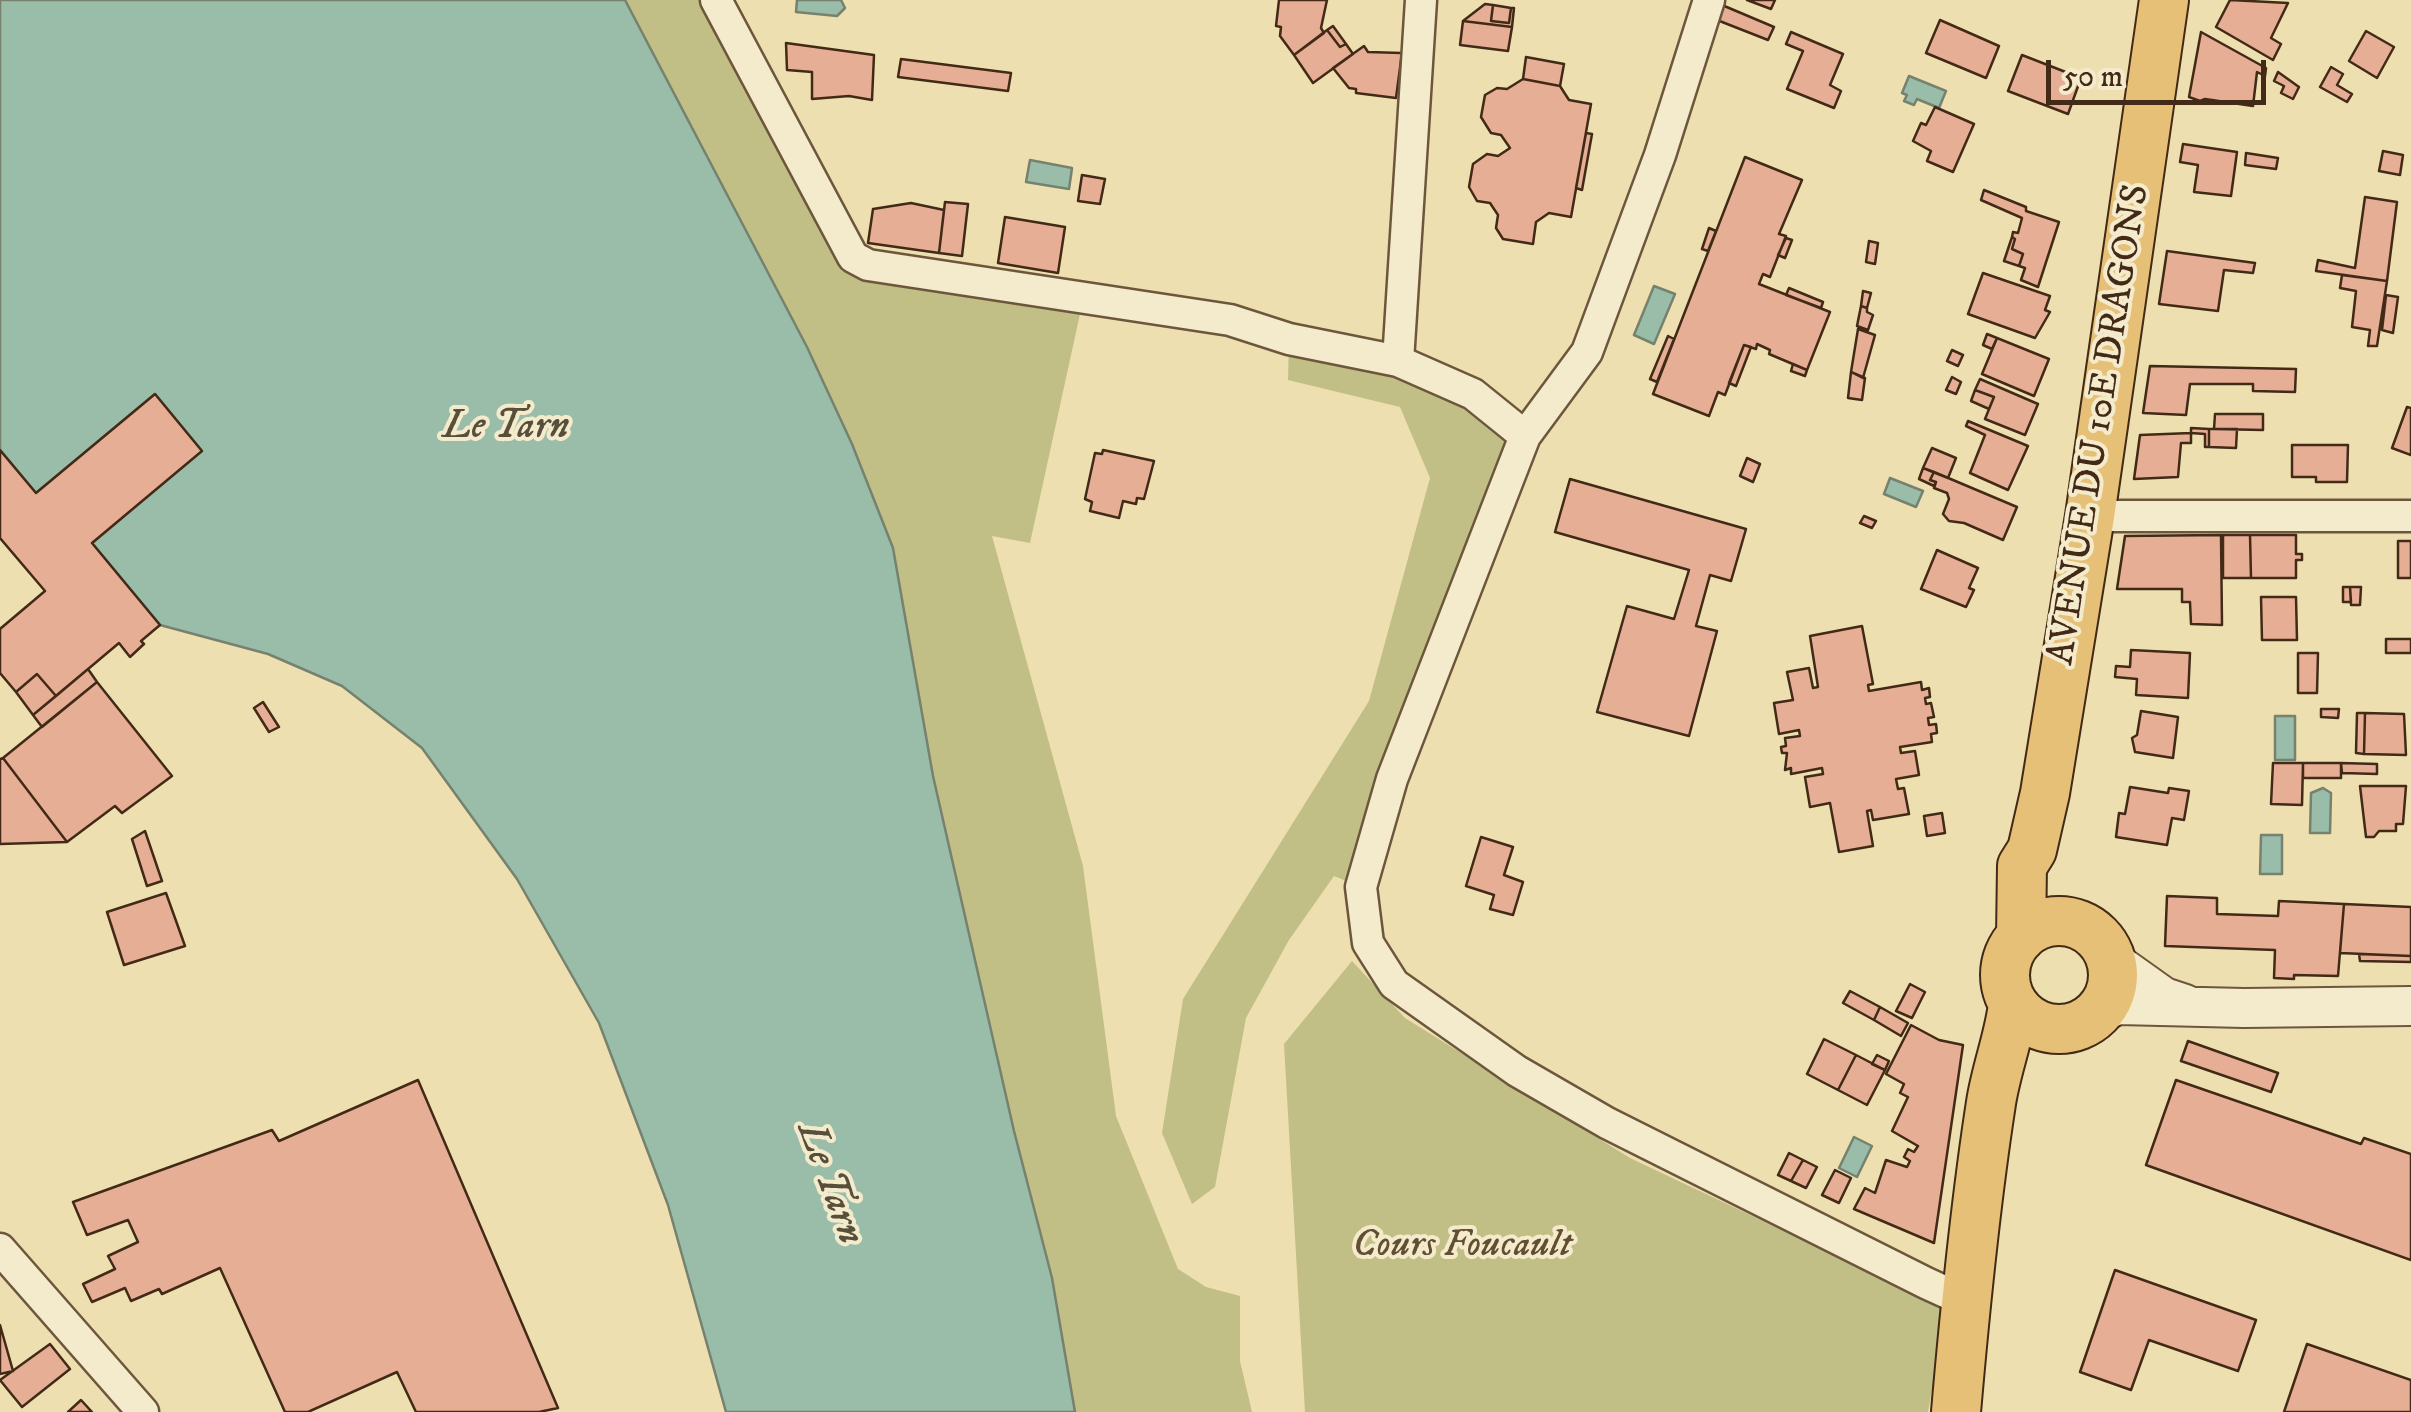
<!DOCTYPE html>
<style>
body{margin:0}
#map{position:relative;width:2411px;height:1412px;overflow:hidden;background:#eedfb0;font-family:"IM FELL DW Pica",serif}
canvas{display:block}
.scale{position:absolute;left:2046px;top:60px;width:220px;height:45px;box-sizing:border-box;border:5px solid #422a16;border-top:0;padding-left:12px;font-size:30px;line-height:35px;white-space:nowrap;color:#422a16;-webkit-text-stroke:8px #f4eacc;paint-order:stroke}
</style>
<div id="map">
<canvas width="2411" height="1412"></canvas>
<div class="scale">50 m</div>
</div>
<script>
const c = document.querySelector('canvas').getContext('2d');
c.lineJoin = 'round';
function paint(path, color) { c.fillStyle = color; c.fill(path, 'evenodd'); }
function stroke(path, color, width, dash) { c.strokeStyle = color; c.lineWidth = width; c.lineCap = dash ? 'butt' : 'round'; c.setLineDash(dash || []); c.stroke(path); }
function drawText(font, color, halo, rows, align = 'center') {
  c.font = font + ' "IM FELL DW Pica",serif'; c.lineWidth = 8; c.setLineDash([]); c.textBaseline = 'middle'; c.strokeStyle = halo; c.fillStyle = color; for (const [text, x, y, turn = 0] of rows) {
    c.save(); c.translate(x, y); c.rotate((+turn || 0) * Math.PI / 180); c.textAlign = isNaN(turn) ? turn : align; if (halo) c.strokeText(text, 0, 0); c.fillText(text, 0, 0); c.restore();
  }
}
const green = new Path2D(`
 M625,0H716L854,257L1072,296L1080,314L1030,543L992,536L1083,866L1116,1116L1178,1269L1206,1287L1240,1296V1361L1252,1412H1075L1052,1278L1014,1131L933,776L893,548L852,444L807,347Z
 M1289,339L1398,361L1525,436L1361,887L1334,876L1289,940L1246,1018L1215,1187L1192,1204L1162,1133L1183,999L1369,701L1430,478L1400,407L1288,380Z
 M1352,961L1405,1018L1630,1158L1947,1308L1928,1412H1305L1284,1044Z`);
const water = new Path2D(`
 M0,0H625L807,347L852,444L893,548L933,776L1014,1131L1052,1278L1075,1412H726L668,1205L599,1023L517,879L422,748L342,686L268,654L160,625L92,543L201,450L155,394L36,493L0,450Z
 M797,0H841L845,8L837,16L796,12Z
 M1909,76L1946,91L1939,108L1917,99L1914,105L1904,101L1907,95L1902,93Z
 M1030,160L1072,168L1069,189L1026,182Z
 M1654,286L1675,294L1654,344L1634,335Z
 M1890,478L1923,491L1916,507L1884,494Z
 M2275,716H2295V760H2275Z
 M2323,788L2331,793L2330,833H2310L2311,793Z
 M2261,835H2282V874H2260Z
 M1854,1137L1872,1146L1857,1177L1839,1168Z`);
const building = new Path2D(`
 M1279,0H1327L1321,28L1324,33L1294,55L1280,36L1281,27L1276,26Z
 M1747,0H1775L1771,9Z
 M2230,0L2288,3L2271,38L2281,44L2273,60L2216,27Z
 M1485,4L1493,5L1491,21L1509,23L1511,8H1514L1512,27L1463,21Z
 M1493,5L1511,8L1509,23L1491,21Z
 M1722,5L1774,27L1768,40L1717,20Z
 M1940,20L1999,46L1986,78L1926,53Z
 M1463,21L1512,27L1508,51L1460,45Z
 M1333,26L1346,44L1340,47L1327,30Z
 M1327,30L1340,47L1346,44L1353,54L1313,83L1294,55Z
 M2366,31L2394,47L2377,78L2349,61Z
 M1791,32L1843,54L1830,85L1841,91L1834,108L1787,89L1803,51L1786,44Z
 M2201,32L2266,68L2265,76L2257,72L2253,106L2205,99L2200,101L2189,97Z
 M786,43L874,55L872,100L849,96L812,99V72L787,70Z
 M1364,46L1368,52L1402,53L1396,98L1356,93V89L1349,88L1333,68Z
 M2022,55L2081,78L2068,114L2008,91Z
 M1526,57L1564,64L1560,86L1523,79Z
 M901,59L1011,73L1008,91L898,77Z
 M2331,67L2343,74L2337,85L2352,94L2347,102L2320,87Z
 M2278,72L2299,87L2293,99L2281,93L2284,86L2274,81Z
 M1523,79L1560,86L1569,100L1591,104L1571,217L1549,213L1536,222L1533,244L1503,239L1496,228L1498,215L1490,203L1477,201L1469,187L1473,164L1487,154L1498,156L1510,148L1501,135L1491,133L1481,117L1485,95L1497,88L1507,89Z
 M1935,107L1974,124L1953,172L1927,161L1931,151L1913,141L1921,123L1926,125Z
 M1586,133L1592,134L1582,190L1576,188Z
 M2183,144L2237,152L2231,196L2194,192L2198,165L2180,162Z
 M2383,151L2403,155L2400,175L2379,171Z
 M2246,153L2278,158L2276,169L2245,165Z
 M1745,157L1802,180L1779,234L1786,236L1770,277L1763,274L1759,284L1830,312L1807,370L1769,354L1770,350L1757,344L1756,349L1744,345L1725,395L1718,392L1709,416L1653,394Z
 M1082,175L1105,179L1100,204L1078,201Z
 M1984,190L2026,207V211L2059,222L2038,287L2021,280L2025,268L2019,266L2023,254L2012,249L2015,239L2012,237L2013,232L2018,233L2022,218L1981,200Z
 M2365,197L2397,202L2387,281L2316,271L2318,260L2355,268Z
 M945,202L968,204L962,256L939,253Z
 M911,203L944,210L939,253L868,243L873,209Z
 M1005,217L1065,227L1058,273L998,263Z
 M1709,228L1716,231L1708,251L1702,249Z
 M2012,237L2015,239L2012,249L2023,254L2019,266L2004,261Z
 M1786,238L1792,240L1785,258L1778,255Z
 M1869,241L1878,243L1875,264L1866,262Z
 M2167,251L2255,263L2253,273L2224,270L2218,311L2159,304Z
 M1983,273L2050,296L2045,310L2050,312L2035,338L1968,314Z
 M2342,275L2387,281L2377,346H2368L2370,330L2352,327L2356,291L2340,288Z
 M1789,288L1823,302L1821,308L1786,295Z
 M1863,291L1871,293L1867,308L1861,306Z
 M2386,295L2398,297L2393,333L2382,330Z
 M1861,306L1867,308V312L1873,315L1868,330L1857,326Z
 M1858,329L1875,335L1863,378L1851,372Z
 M1987,334L1997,338L1992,349L1983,345Z
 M1668,336L1674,339L1657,382L1650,379Z
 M1997,338L2049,359L2034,396L1982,374Z
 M1744,345L1751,347L1736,386L1729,383Z
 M1952,350L1963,355L1958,366L1947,361Z
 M1793,364L1807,370L1805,376L1791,371Z
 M2150,366L2296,369L2295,392L2253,391V384H2190L2186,415L2143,413Z
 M1851,372L1865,378L1862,400L1848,398Z
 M1952,377L1961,382L1956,394L1946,390Z
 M1980,379L2038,404L2025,435L1985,419L1994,397L1975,390Z
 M1975,390L1994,397L1989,409L1971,401Z
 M155,394L202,451L92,543L160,625L141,641L144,644L130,657L119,643L56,696L37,674L16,692L0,673V629L45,591L0,538V450L36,493Z
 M2407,407L2411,408V455L2392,448Z
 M2215,414H2263V430L2214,429Z
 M1968,421L2028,446L2008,490L1970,473L1985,435L1966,426Z
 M2191,428L2209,429V447H2205V434L2191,433Z
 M2209,429H2237L2236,448L2209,447Z
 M2191,433V443H2181L2178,477L2134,479L2140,435Z
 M2292,445H2348L2347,482H2316V477H2292Z
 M1932,448L1956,458L1948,478L1923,468Z
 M1103,450L1154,461L1144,499L1137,498L1136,504L1123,501L1119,518L1090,511L1092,502L1085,499L1095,453L1102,454Z
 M1747,458L1760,464L1753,482L1740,476Z
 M1923,468L1934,472L1930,480L1936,482L1934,486L1919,479Z
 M1934,472L2017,507L2003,540L1964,523L1949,521L1943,514L1949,499L1947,493L1934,488L1936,482L1930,480Z
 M1570,479L1746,529L1731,581L1710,575L1696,626L1717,631L1689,736L1597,712L1627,606L1674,619L1689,570L1555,532Z
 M1864,516L1876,521L1872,528L1860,523Z
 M2221,535L2222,625L2191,624L2190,602H2182V589H2117L2125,536Z
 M2223,535H2250L2251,578H2223Z
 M2250,535H2296V554H2302V560H2296V578H2251Z
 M2398,541H2411V578H2398Z
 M1937,550L1978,568L1969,588L1974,590L1966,607L1921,589Z
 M2343,587H2350L2351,602H2343Z
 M2350,587H2361L2360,605H2351Z
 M2261,597H2296L2297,640H2262Z
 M1862,626L1873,684L1868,685L1869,691L1921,682L1922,690L1929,688L1930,697L1925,698L1926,704L1931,703L1934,717L1928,718L1929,725L1936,724L1937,733L1931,734L1932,742L1900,747L1901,753L1915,751L1919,775L1896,779L1898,789L1904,788L1909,814L1873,820L1871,810L1867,811L1873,846L1839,852L1830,803L1810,807L1805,777L1823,774L1822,768L1791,774V768L1785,770L1787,753H1782L1781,747L1786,746L1785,738L1800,736L1799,730L1779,734L1774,703L1793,700L1787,672L1809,668L1813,688L1818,687L1810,636Z
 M2386,639H2411V653H2386Z
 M2131,650L2190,653L2188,698L2136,695L2137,679L2115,677L2116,666L2130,667Z
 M2298,653H2318L2317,693H2298Z
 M88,669L97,682L42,727L33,715Z
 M37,674L56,696L33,715L16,692Z
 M97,682L172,776L122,813L115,806L67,842L3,758Z
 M263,702L279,727L269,732L254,708Z
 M2321,709H2339L2338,718L2321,717Z
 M2141,711L2178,717L2173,758L2135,752L2132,738L2137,735Z
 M2357,713H2365L2364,754L2356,753Z
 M2365,713L2404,714L2406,755L2364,754Z
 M3,758L67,842L0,844V759Z
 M2273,763H2303L2302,805L2271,804Z
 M2303,763H2341V778H2303Z
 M2341,763L2377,764V774L2342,773Z
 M2360,786H2406L2403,824H2396V831H2379L2374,837H2366Z
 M2130,787L2168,793L2169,788L2189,791L2184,820L2172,818L2167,845L2116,837L2119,813L2125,814Z
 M1942,813L1945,833L1927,836L1924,816Z
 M145,831L162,881L147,886L132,839Z
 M1481,837L1513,847L1504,875L1523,882L1513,915L1490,909L1494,895L1466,886Z
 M166,893L185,946L124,965L107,912Z
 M2167,896L2217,898V914L2278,916L2279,901L2344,904L2338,976L2294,975V979L2274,978L2275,950L2165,946Z
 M2344,904L2411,907V956L2340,953Z
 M2359,954L2411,956V962L2360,961Z
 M1910,984L1925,992L1912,1018L1896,1011Z
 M1850,991L1880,1007L1874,1020L1843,1003Z
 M1880,1007L1908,1023L1901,1036L1874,1020Z
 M1911,1025L1939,1040L1963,1045L1934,1243L1854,1209L1865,1188L1875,1193L1886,1160L1907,1167L1910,1161L1904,1157L1908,1149L1914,1152L1918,1146L1892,1131L1908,1097L1900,1093L1904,1084L1886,1074Z
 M1824,1039L1856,1055L1838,1090L1807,1074Z
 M2188,1041L2278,1073L2271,1092L2181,1061Z
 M1856,1055L1885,1070L1867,1105L1838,1090Z
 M1877,1055L1889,1061L1885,1070L1872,1064Z
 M418,1080L558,1408L539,1412H416L397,1372L308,1412H285L220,1268L162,1294L159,1289L131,1301L125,1288L92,1302L83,1284L115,1269L108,1256L138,1242L128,1220L87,1235L73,1202L272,1130L279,1141Z
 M2176,1080L2361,1144L2364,1138L2411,1154V1260L2146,1165Z
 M1789,1153L1803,1160L1791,1181L1778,1175Z
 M1803,1160L1817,1167L1806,1188L1791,1181Z
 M1835,1170L1851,1178L1839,1203L1822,1195Z
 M2115,1270L2256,1320L2238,1371L2149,1340L2131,1390L2080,1372Z
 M0,1325L13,1371L0,1374Z
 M50,1344L70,1369L22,1407L0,1380Z
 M2307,1344L2411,1380V1412H2284Z
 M81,1400L92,1412H68Z`);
const minor = new Path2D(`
 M716,0L853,257L868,265L1230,320L1289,339L1398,361L1473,394L1525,436
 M1709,0L1660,155L1587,352L1525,436L1392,779L1361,887L1368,943L1394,984L1517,1071L1607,1123L1926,1283L1950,1294L1967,1295
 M1398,361L1421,0
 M2090,516H2411
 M0,1249L143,1412`);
const tertiary = new Path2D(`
 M2112,960L2164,997L2185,1004
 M2100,1012L2119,1005L2244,1008L2411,1006`);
const primary = new Path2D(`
 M2005 975a54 54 0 1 1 108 0a54 54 0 1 1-108 0Z
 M2021,937L2022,866L2032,850L2045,793L2090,516L2164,0
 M1956,1412C1965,1308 1975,1206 1991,1103C1996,1070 2009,1038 2013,1005`);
const streetNames = [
 ["AVENUE DU 10E DRAGONS",2101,425,-81]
];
const parkNames = [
 ["Cours Foucault",1462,1247]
];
const waterNames = [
 ["Le Tarn",506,429],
 ["Le Tarn",828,1184,70]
];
paint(green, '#c1bf86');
paint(water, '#99bda9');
stroke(water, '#76826e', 2.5);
paint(building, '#e6ae95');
stroke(building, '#422a16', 2.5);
stroke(minor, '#6d573c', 35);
stroke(tertiary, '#6d573c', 42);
stroke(primary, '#422a16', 52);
stroke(minor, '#f4eacc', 30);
stroke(tertiary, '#f4eacc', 38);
stroke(primary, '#e7c078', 48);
drawText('38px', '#422a16', '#f4eacc', streetNames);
drawText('italic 38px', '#624f32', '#f4eacc', parkNames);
drawText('italic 40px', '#584f3b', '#f4eacc', waterNames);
</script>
